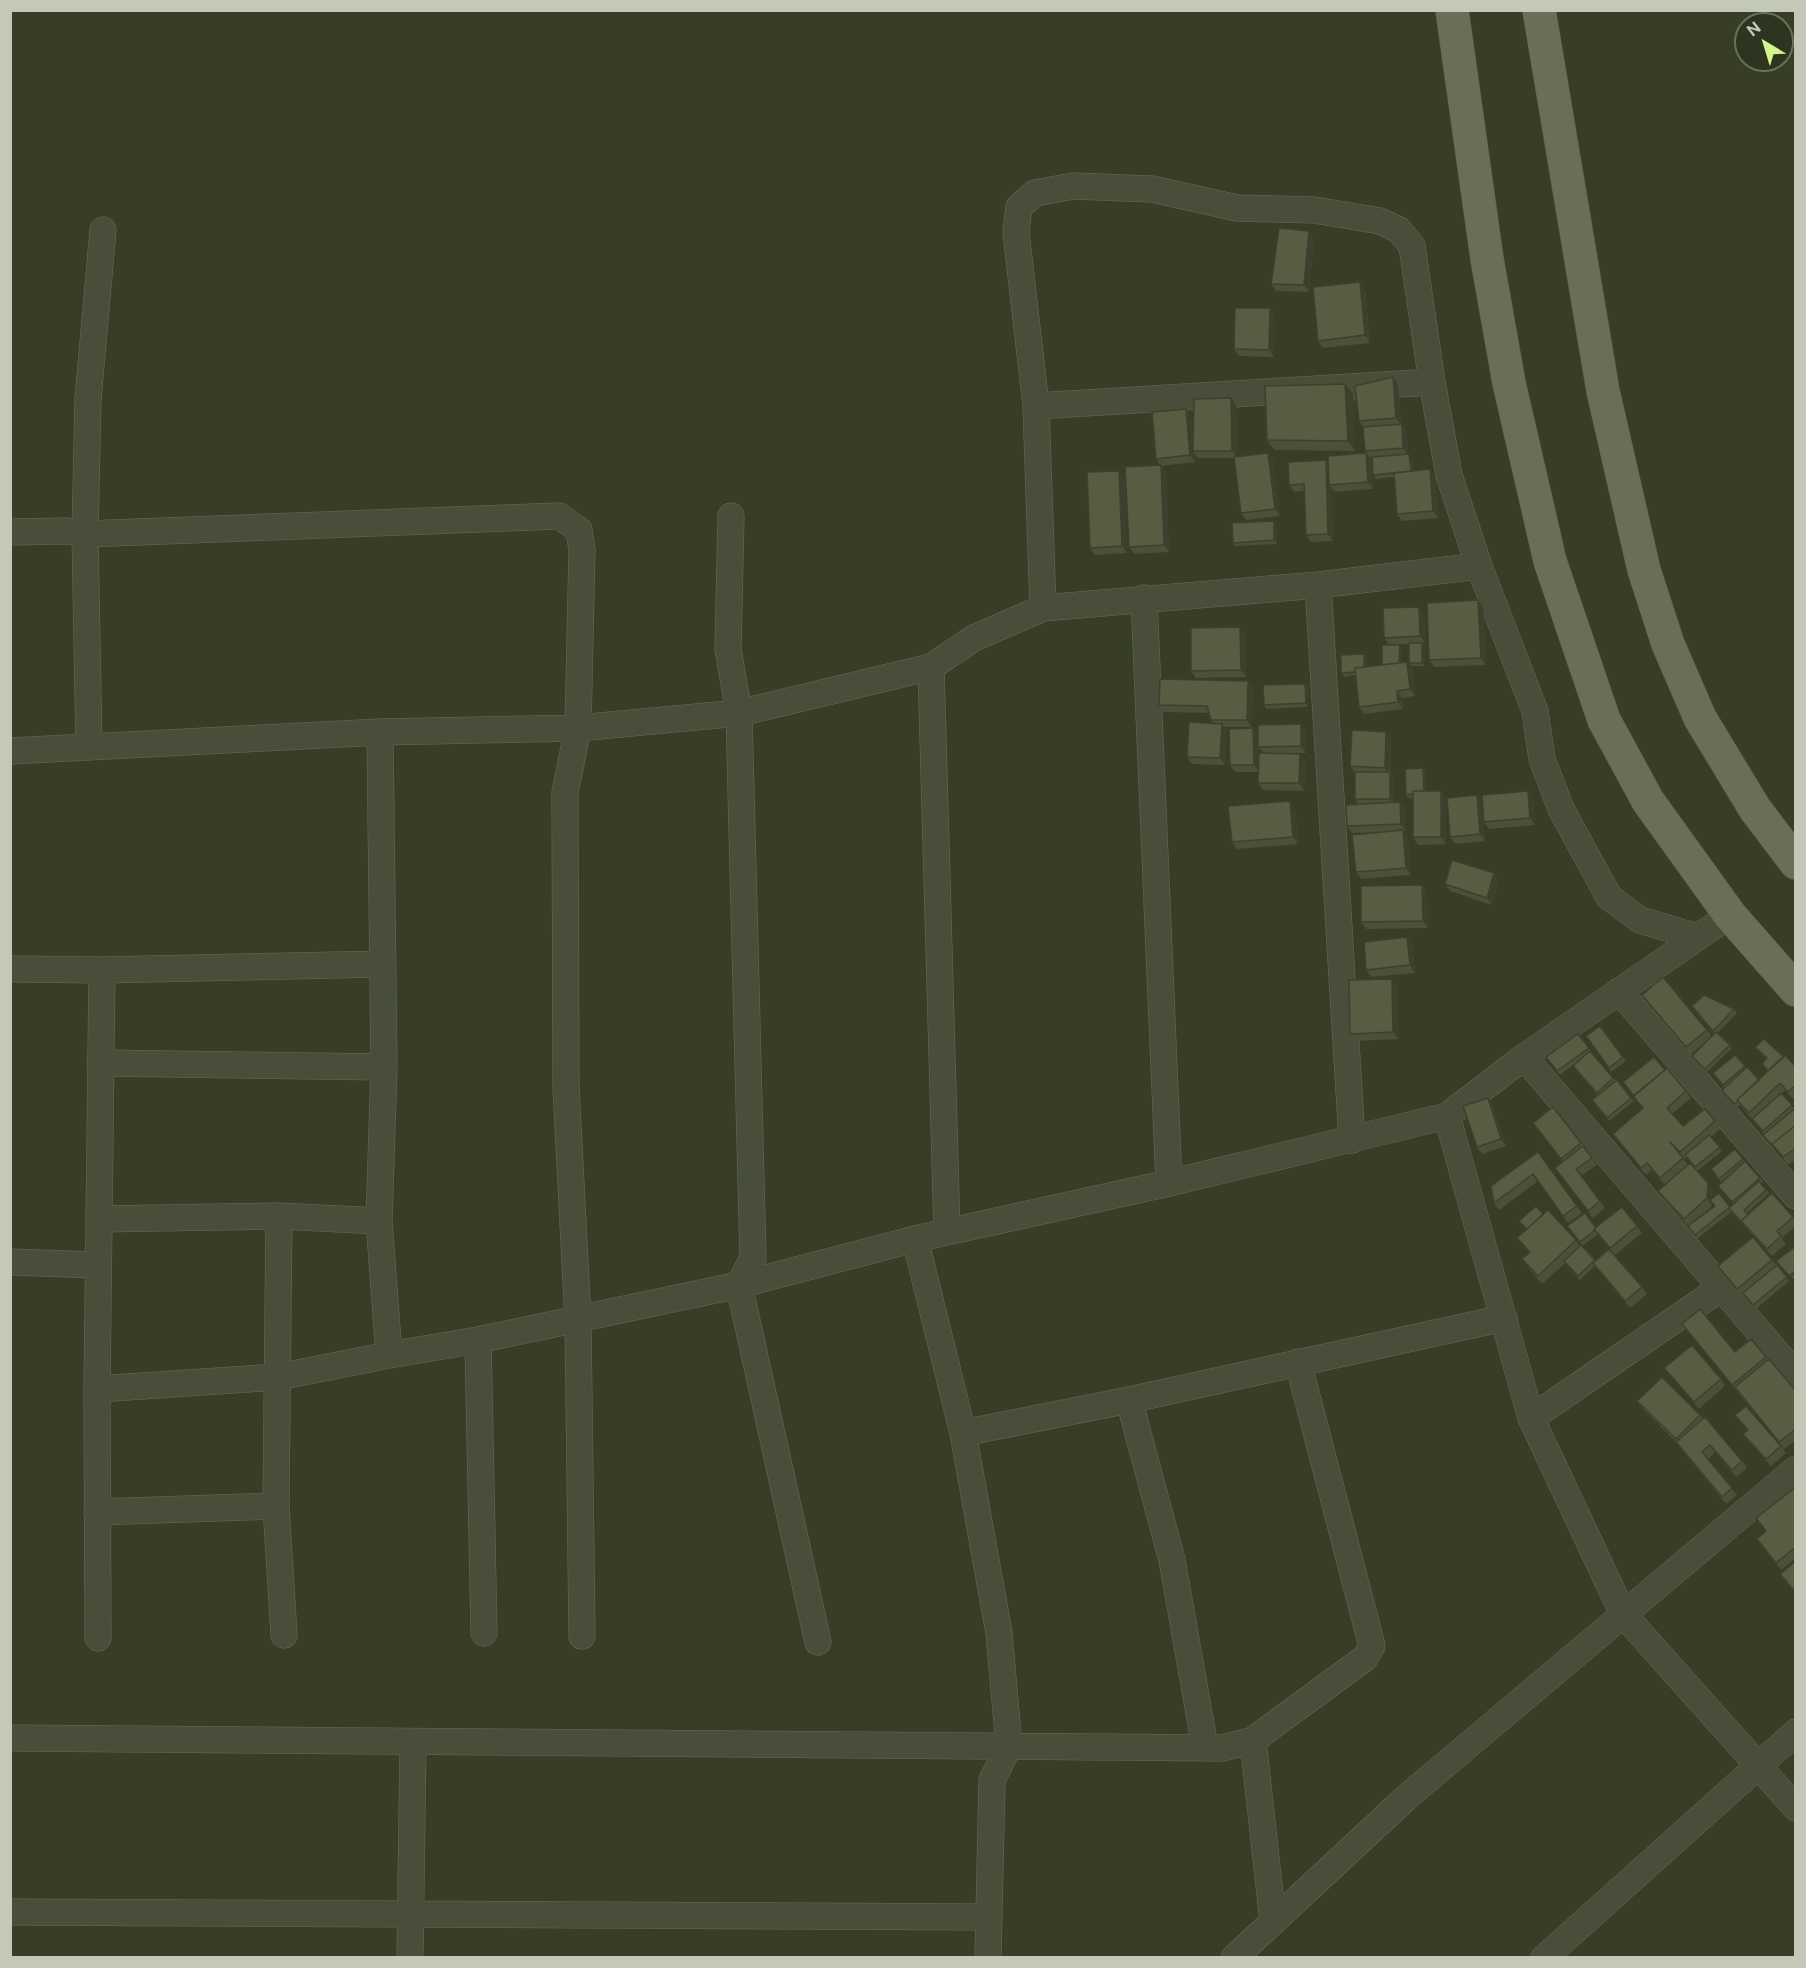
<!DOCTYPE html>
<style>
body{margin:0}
#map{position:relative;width:1806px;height:1968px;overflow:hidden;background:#383e26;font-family:"Public Sans",sans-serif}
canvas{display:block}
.frame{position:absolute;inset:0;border:12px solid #c3c9b6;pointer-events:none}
.north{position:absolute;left:1734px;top:12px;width:60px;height:60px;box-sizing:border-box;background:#2d341f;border:2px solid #69705b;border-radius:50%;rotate:322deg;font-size:16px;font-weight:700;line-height:24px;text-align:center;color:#c3c9b6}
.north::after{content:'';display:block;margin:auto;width:21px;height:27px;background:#d4f490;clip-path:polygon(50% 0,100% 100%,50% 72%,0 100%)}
</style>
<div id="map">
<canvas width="1806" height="1968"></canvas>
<div class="frame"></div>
<div class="north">N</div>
</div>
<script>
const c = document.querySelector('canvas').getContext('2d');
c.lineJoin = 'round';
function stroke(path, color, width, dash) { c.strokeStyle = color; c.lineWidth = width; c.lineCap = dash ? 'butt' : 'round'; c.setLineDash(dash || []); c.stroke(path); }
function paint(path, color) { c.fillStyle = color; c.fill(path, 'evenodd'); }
const minor = new Path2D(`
 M1036,406L1432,382
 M731,516L728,649L739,713L753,1258L739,1285L818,1642
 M10,532L67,531L85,534L559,516L579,530L582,550L578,728L565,793L566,1087L578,1320L582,1636
 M1318,585L1352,1140
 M1144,598L1169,1183
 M1043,608L1036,406L1016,232L1019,207L1035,193L1073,186L1152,189L1237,208L1314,210L1380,221L1399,230L1412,246L1432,382L1449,475L1479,566L1535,711L1542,759L1561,809L1609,897L1640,920L1697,937
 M931,667L947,1232
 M380,732L384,1067L379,1221L389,1355
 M89,747L85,534L88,399L103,230
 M10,751L380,732L578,728L739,713L931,667L974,638L1043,608L1318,585L1479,566
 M10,969L102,970L382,964
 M1619,991L1796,1196
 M1524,1057L1796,1375
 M100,1063L384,1067
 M1447,1116L1531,1418L1623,1614L1796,1808
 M279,1216L276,1506L284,1635
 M100,1219L279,1216L379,1221
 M915,1239L963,1433L999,1633L1009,1746L992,1780L988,1958
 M10,1262L98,1265
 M478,1340L484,1633
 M97,1389L278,1377L389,1355L478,1340L739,1285L915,1239L1169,1183L1447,1116L1524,1057L1730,915
 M1129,1400L1172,1560L1205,1747
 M1531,1418L1721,1288
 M963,1433L1129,1400L1504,1318
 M97,1512L276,1506
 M98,1638L97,1389L102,970
 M10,1738L1223,1748L1253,1740L1365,1658L1372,1646L1298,1362
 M1253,1740L1273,1922
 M10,1912L989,1917
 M410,1958L413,1742
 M1234,1958L1408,1796L1796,1469
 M1544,1958L1796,1732`);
const primary = new Path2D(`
 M1452,10L1487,259L1509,383L1550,561L1604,720L1648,801L1730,915L1796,990
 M1539,10L1603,391L1644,570L1668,644L1700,718L1755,809L1796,863`);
const wall = new Path2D(`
 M1314,238L1309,292L1276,291L1271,284Z
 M1365,289L1370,343L1323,348L1318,341Z
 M1270,308L1275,315L1274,357L1239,356L1234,349Z
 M1393,377L1398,384L1401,424L1407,431L1408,454L1412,457L1413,471L1430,469L1435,476L1438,518L1402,521L1397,514L1394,477L1376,479L1373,475L1372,457L1370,458L1365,451L1363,427L1359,421Z
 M1353,394L1355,451L1274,450L1267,440Z
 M1231,398L1236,405L1237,456L1268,453L1273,460L1280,516L1246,520L1241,513L1234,458H1198L1194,454L1195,462L1161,466L1156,459L1186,409L1191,416L1193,440Z
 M1371,460L1373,489L1334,492L1331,487L1333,541L1311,542L1306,535L1305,491L1294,492L1289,485L1328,464Z
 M1161,465L1166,472L1169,552L1134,554L1129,547Z
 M1124,478L1127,553L1095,555L1090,548Z
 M1274,521L1276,525L1277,544L1235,546L1233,543Z
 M1478,600L1483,607L1486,665L1434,667L1429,660Z
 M1419,607L1424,614L1425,643H1423L1425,646V666H1411L1409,663V644L1389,645L1384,638Z
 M1245,634L1246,677L1196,678L1191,671Z
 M1402,649V662H1407L1412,669L1415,696L1402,698L1403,709L1364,714L1359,707L1355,675L1344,677L1341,673L1364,654L1367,658V666L1382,665Z
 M1248,681L1253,688L1251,727H1225L1227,731L1225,765L1192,764L1187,757L1214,723L1211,720L1209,713L1164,712L1159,705Z
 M1308,687V707L1266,709L1264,705Z
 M1306,731V753H1280L1300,754L1305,761L1304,791L1263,790L1258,783V772H1235L1230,765L1258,735ZM1258,747L1263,753L1259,760Z
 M1386,732L1391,739L1390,772L1395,779V802H1400L1405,809L1406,831H1403L1408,837L1411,875L1361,879L1356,872L1387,832L1352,833L1347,826L1358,804L1355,799V773L1350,766Z
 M1423,768L1426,772V791H1441L1446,798V844L1418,845L1413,837V798H1408L1406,795Z
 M1528,791L1533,798L1535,825L1489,829L1484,822Z
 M1477,795L1482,803L1485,841L1455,844L1450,837Z
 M1295,808L1298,844L1237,849L1232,842Z
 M1499,880L1492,905L1450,891L1445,884Z
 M1422,885L1427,892L1428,928L1366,929L1361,922Z
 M1407,937L1412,944L1415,973L1371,977L1366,970Z
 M1397,986L1398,1039L1355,1041L1350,1034Z
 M1642,995L1707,1030L1712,1036L1714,1034L1694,1010L1734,1009L1737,1013L1717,1033L1732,1048L1707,1072L1692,1056L1709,1039L1691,1054Z
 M1600,1026L1626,1061L1611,1072L1586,1036Z
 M1578,1034L1592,1052H1591L1616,1081L1617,1080L1634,1101L1609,1121L1592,1100L1598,1096L1573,1066L1577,1062L1560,1075L1546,1057Z
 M1755,1047L1796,1067V1096L1793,1099L1785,1090L1782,1094L1794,1109L1791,1112H1796V1159L1788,1165L1775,1148L1774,1149L1766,1138L1764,1134L1740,1105L1737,1108L1724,1094L1722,1090L1724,1088L1713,1073L1735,1055L1746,1068L1759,1080L1768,1071L1762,1064L1766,1059Z
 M1665,1070L1686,1091L1691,1098L1672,1114L1683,1126L1715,1121L1720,1129L1711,1137L1722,1151L1697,1171L1687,1157L1685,1159L1679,1153L1688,1165L1713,1190L1712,1198L1730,1207L1733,1204L1718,1186L1721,1182L1711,1169L1735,1149L1745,1162L1760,1178L1763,1181L1761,1183L1769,1193L1747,1213L1748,1215L1793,1217L1796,1220V1226L1782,1238L1786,1244L1772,1256L1731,1212L1697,1239L1688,1226L1663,1198L1658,1191L1665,1185L1652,1170L1646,1175L1613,1134L1643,1109L1633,1096ZM1712,1202L1715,1206L1691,1224L1712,1206Z
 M1493,1106L1506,1146L1482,1154L1477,1147Z
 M1553,1107L1597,1165L1581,1176L1605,1208L1593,1218L1560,1175L1563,1162L1533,1123Z
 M1538,1152L1582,1213L1568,1223L1538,1181L1499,1210L1494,1203Z
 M1543,1214L1576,1240L1580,1246L1581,1245L1596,1260L1642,1287L1647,1294L1630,1308L1595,1266L1580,1280L1565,1263L1542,1284L1527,1266L1522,1259L1529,1253L1517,1238L1527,1229L1519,1221Z
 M1567,1226L1596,1228L1637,1226L1642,1233L1615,1255L1598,1234L1582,1246Z
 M1796,1246V1283L1776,1261Z
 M1772,1260L1789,1281L1756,1309L1744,1295L1742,1296L1718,1266Z
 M1682,1324L1735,1352L1751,1339L1768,1360L1796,1391V1440L1784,1449Z
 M1664,1368L1721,1379L1725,1386L1699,1409Z
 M1637,1401L1700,1415L1742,1461L1747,1468L1736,1477L1715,1452L1708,1459L1737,1495L1726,1504L1681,1449L1676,1442L1642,1408Z
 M1735,1415L1781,1446L1786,1453L1771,1466L1748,1441L1743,1434L1747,1430Z
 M1796,1487V1558L1781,1570L1762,1546L1766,1531Z`);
const shadedWall = new Path2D(`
 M1309,231L1314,238L1309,292L1304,285Z
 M1360,282L1365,289L1370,343L1365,335Z
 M1270,308L1275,315L1274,357L1269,350Z
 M1393,377L1398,384L1401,425L1396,418Z
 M1345,384L1353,394L1355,451L1348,441Z
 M1231,398L1236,405L1237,458L1232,451Z
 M1186,409L1191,416L1194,451H1193L1194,454L1195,462L1190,455Z
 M1402,424L1407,431L1408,455L1403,448Z
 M1268,453L1273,460L1280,516L1275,509Z
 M1366,453L1371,460L1373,489L1368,482Z
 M1409,454L1412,457L1413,475L1411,472Z
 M1326,460L1331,467L1329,485L1331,487L1333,541L1328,534Z
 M1161,465L1166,472L1169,552L1164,545Z
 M1430,469L1435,476L1438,518L1433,511Z
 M1119,471L1124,478L1127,553L1122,546Z
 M1274,521L1276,525L1277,544L1274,540Z
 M1478,600L1483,607L1486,665L1481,658Z
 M1419,607L1424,614L1425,643L1420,636Z
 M1240,627L1245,634L1246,677L1241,670Z
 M1422,643L1425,646V666L1422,663Z
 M1400,645L1402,649V668L1399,665Z
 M1364,654L1367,658V674L1364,671Z
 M1407,662L1412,669L1415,696L1410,689Z
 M1248,681L1253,688L1251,727L1247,720Z
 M1305,684L1308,687V707L1306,703Z
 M1397,691L1402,698L1403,709L1398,702Z
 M1222,724L1227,731L1225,765L1220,758Z
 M1301,724L1306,731V753L1301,746Z
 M1253,728L1258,735L1259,772L1254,765Z
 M1386,732L1391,739L1389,775L1385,768Z
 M1300,754L1305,761L1304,791L1299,783Z
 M1423,768L1426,772V798L1424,794Z
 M1390,772L1395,779V807L1390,799Z
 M1441,791L1446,798V844L1441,837Z
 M1528,791L1533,798L1535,825L1530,818Z
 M1477,795L1482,803L1485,841L1480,834Z
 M1290,801L1295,808L1298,844L1293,837Z
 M1400,802L1405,809L1406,831L1401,824Z
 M1403,830L1408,837L1411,875L1406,868Z
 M1494,873L1499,880L1492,905L1487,898Z
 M1422,885L1427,892L1428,928L1423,921Z
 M1407,937L1412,944L1415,973L1410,965Z
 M1392,979L1397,986L1398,1039L1393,1032Z
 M1488,1098L1493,1106L1506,1146L1501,1139Z
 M1708,1183L1713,1190L1712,1206L1707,1198Z`);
const building = new Path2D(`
 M1279,228L1309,231L1304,285L1271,284Z
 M1360,282L1365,335L1318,341L1313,287Z
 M1235,308H1270L1269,350L1234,349Z
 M1393,377L1396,418L1359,421L1355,386Z
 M1345,384L1348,441L1267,440L1265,386Z
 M1231,398L1232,451H1193L1194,399Z
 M1186,409L1190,455L1156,459L1152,412Z
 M1402,424L1403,448L1365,451L1363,427Z
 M1268,453L1275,509L1241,513L1234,457Z
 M1366,453L1368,482L1329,485L1328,456Z
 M1409,454L1411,471L1373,475L1372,457Z
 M1326,460L1328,534L1306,535L1304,484L1289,485L1288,462Z
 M1161,465L1164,545L1129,547L1125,467Z
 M1430,469L1433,511L1397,514L1394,473Z
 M1119,471L1122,546L1090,548L1087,472Z
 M1274,521V540L1233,543L1232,523Z
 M1478,600L1481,658L1429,660L1427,603Z
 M1419,607L1420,636L1384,638L1383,608Z
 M1240,627L1241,670L1191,671V628Z
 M1409,643H1422V663H1409Z
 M1382,645H1400L1399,663L1382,665Z
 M1364,654V667L1355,668V672L1341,673V655Z
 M1407,662L1410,689L1397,691L1398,702L1359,707L1355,668Z
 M1160,679L1248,681L1247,720H1211L1207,706L1159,705Z
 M1305,684L1306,703L1264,705L1263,685Z
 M1189,722L1222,724L1220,758L1187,757Z
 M1301,724V746L1258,747V725Z
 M1253,728L1254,765H1230L1229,729Z
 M1352,730L1386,732L1385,768L1350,766Z
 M1259,753L1300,754L1299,783H1258Z
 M1423,768L1424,791H1413V794L1406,795L1405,769Z
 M1355,772H1390V799H1355Z
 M1413,791H1441V837H1413Z
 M1528,791L1530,818L1484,822L1482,795Z
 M1477,795L1480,834L1450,837L1447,798Z
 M1290,801L1293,837L1232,842L1228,806Z
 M1400,802L1401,824L1347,826L1346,805Z
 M1403,830L1406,868L1356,872L1352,835Z
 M1452,860L1494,873L1487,898L1445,884Z
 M1422,885L1423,921L1361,922V886Z
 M1407,937L1410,965L1366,970L1364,942Z
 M1663,977L1707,1030L1686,1047L1642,995Z
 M1392,979L1393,1032L1350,1034L1349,980Z
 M1704,995L1734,1009L1713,1031L1692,1006Z
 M1600,1026L1623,1057L1609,1068L1586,1036Z
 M1716,1032L1730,1045L1705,1069L1692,1056Z
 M1578,1034L1589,1048L1557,1071L1546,1057Z
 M1764,1039L1784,1057L1768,1071L1762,1064L1767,1058L1755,1047Z
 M1590,1051L1613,1078L1597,1093L1573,1066Z
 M1735,1055L1745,1066L1723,1085L1713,1073Z
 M1785,1055L1796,1067V1085L1788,1092L1780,1083L1749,1113L1737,1100Z
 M1654,1057L1665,1070L1634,1096L1623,1082Z
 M1747,1067L1759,1080L1737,1100L1738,1101L1734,1104L1722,1090Z
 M1667,1068L1686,1091L1667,1108L1683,1126L1705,1109L1715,1121L1680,1152L1670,1142L1683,1158L1660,1178L1647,1163L1641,1168L1613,1134L1643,1108L1633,1096Z
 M1617,1080L1631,1098L1607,1118L1592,1100Z
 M1781,1093L1792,1105L1763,1131L1752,1119Z
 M1488,1098L1501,1139L1477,1147L1463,1106Z
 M1553,1107L1581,1143L1561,1159L1533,1123Z
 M1794,1109L1796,1112V1125L1772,1144L1773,1145H1772L1763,1135Z
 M1796,1125V1148L1783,1157L1772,1144Z
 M1709,1135L1720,1147L1695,1167L1685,1155Z
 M1583,1146L1592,1158L1576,1169L1600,1201L1588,1211L1555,1168Z
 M1735,1149L1743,1159L1719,1179L1711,1169Z
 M1538,1152L1577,1206L1563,1216L1533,1174L1494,1203L1491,1186Z
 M1745,1161L1760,1178L1732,1202L1718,1186Z
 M1690,1163L1708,1183L1707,1198L1684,1219L1658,1191Z
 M1759,1181L1766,1190L1744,1210L1748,1215L1741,1221L1743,1224L1729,1208Z
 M1719,1193L1730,1207L1695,1235L1688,1226L1715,1206L1710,1200Z
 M1772,1193L1793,1217L1777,1231L1781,1236L1767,1249L1741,1221Z
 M1536,1206L1543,1214L1527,1229L1519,1221Z
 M1622,1207L1637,1226L1610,1248L1594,1229Z
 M1548,1210L1576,1240L1538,1276L1522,1259L1530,1252L1517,1238Z
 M1585,1213L1596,1228L1594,1229L1595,1230L1580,1242L1567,1226Z
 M1753,1237L1772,1260L1737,1289L1718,1266Z
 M1581,1245L1595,1260L1578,1276L1564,1261Z
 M1796,1246V1270L1789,1276L1776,1261Z
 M1609,1249L1642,1287L1625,1301L1593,1263Z
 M1777,1265L1787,1277L1753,1305L1743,1293Z
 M1796,1273V1282L1791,1277Z
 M1700,1309L1735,1352L1751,1339L1766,1357L1732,1385L1682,1324Z
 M1692,1345L1721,1379L1694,1402L1664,1368Z
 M1769,1359L1796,1391V1429L1779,1442L1735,1387Z
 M1662,1377L1700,1415L1676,1439L1637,1401Z
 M1746,1406L1781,1446L1766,1459L1743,1434L1748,1430L1735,1415Z
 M1705,1417L1742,1461L1732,1470L1710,1445L1702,1452L1732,1488L1722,1497L1676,1442Z
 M1796,1487V1547L1776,1563L1757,1539L1766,1531L1756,1518Z
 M1796,1561V1593L1780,1574Z`);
stroke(minor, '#666c58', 27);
stroke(primary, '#545a46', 34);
stroke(minor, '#484e3a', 26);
stroke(primary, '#686e58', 33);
paint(wall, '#4a5039');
paint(shadedWall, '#3c412e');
paint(building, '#565d42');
stroke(building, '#3c412e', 1.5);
</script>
